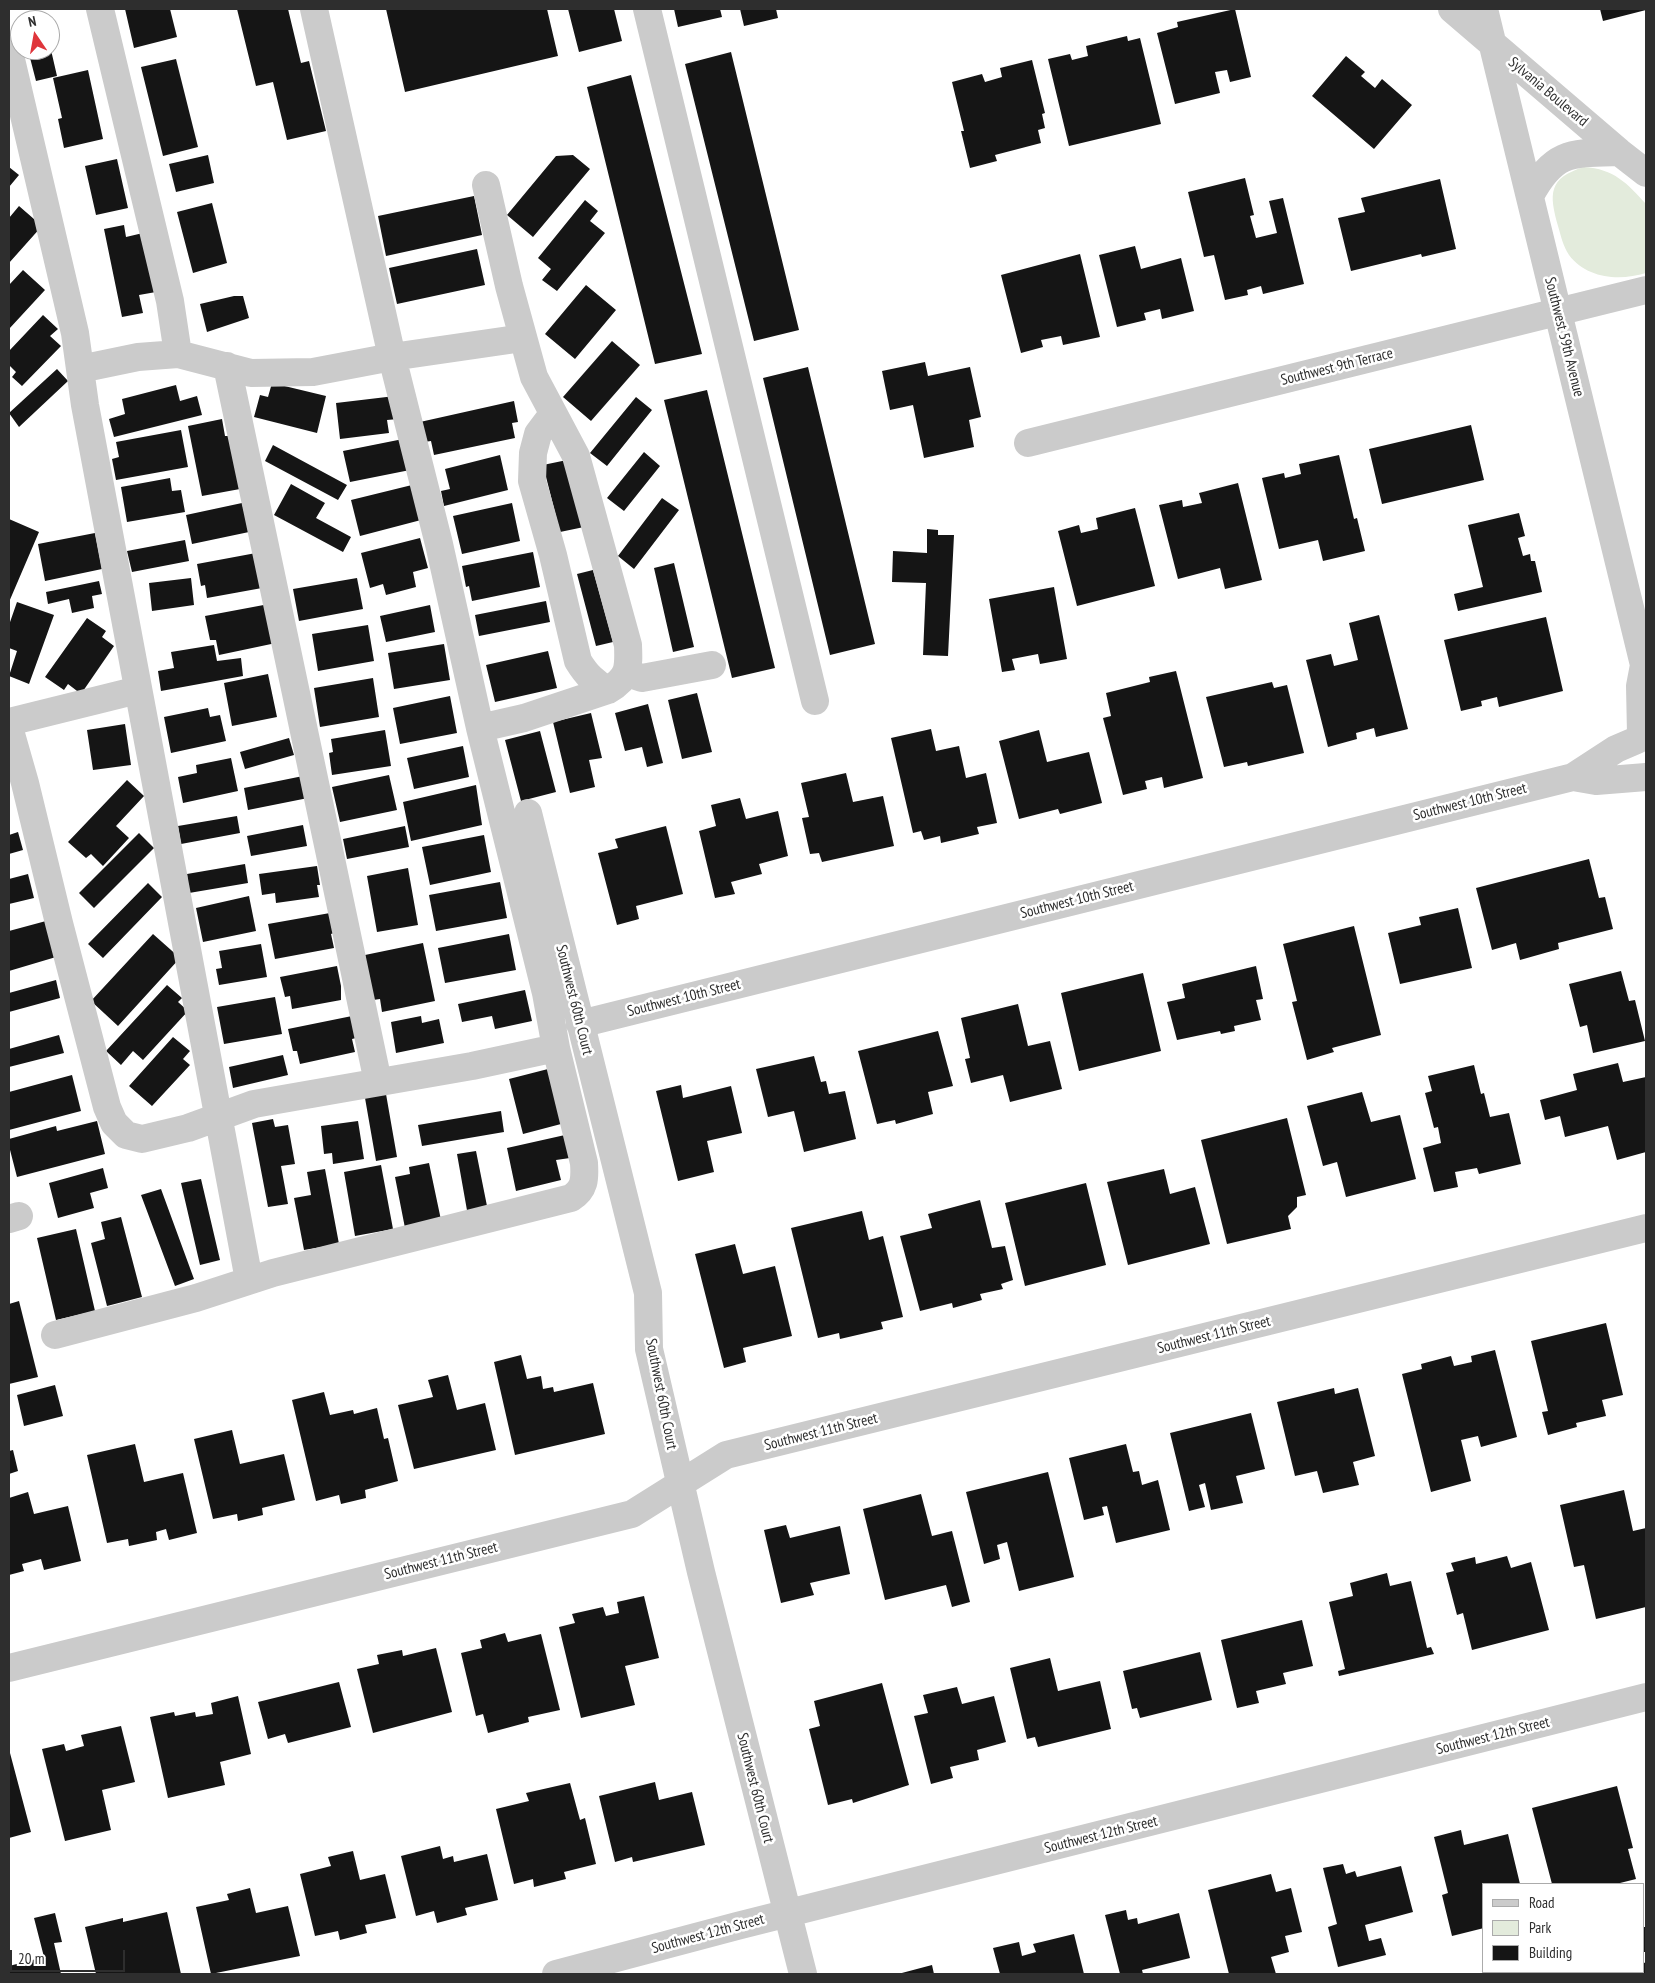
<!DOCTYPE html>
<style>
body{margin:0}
#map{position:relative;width:1655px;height:1983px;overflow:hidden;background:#fff;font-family:"PT Sans Narrow",sans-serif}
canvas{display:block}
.frame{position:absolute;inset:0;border:10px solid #2e2e2e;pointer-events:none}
.legend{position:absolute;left:1482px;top:1883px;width:162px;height:90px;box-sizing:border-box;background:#fff;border:1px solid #ababab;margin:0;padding:6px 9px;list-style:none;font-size:15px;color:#2e2e2e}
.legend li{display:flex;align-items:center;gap:10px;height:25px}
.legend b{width:25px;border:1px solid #ababab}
.north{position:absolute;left:10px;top:10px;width:50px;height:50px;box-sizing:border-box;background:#fff;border:1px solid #ababab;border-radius:50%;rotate:348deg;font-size:14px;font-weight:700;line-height:20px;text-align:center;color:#2e2e2e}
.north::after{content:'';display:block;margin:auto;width:18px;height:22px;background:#df353b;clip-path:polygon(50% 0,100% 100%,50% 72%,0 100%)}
.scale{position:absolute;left:10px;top:1950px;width:115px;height:22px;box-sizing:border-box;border:2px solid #2e2e2e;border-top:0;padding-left:6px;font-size:15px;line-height:18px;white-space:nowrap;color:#2e2e2e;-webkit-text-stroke:4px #fff;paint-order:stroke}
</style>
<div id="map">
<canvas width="1655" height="1983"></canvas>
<div class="frame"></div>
<ul class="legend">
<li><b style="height:6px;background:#cbcbcb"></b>Road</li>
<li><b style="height:14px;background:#e3ebdc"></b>Park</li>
<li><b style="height:14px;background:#151515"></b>Building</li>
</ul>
<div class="north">N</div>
<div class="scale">20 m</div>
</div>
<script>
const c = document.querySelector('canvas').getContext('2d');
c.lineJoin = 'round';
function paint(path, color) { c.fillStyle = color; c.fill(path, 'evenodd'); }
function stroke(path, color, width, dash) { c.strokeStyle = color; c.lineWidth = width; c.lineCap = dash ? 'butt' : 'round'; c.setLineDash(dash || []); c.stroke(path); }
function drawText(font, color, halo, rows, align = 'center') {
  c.font = font + ' "PT Sans Narrow",sans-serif'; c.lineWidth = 5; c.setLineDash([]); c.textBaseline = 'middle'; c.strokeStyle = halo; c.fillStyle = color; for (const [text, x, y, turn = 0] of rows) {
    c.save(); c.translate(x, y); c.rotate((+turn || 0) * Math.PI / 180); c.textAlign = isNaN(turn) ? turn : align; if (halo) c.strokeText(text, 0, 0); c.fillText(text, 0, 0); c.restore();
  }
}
const green = new Path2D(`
 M1584,167C1614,169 1627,183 1646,204V273C1620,281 1587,279 1569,255C1563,246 1561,236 1558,226C1549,194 1548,178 1584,167Z`);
const building = new Path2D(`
 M125,9H170L177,37L134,48Z
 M237,9H288L301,63L309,61L326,131L287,140L273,82L256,86Z
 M386,9H547L558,56L405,92Z
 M568,9H614L622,41L579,52Z
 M674,9H720L722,17L678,27Z
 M740,9H776L778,18L744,26Z
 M1235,9L1251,77L1230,82L1227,70L1215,72L1220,93L1175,104L1157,33L1178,27L1177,22Z
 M1600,9H1646V10L1603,21Z
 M1127,36L1128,41L1140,38L1161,124L1069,146L1048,59L1070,54L1072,60L1088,56L1086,46Z
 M28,50H51L57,76L36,81Z
 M731,52L799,330L754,341L685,64Z
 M1346,56L1365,72L1361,76L1375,88L1382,79L1412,105L1374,149L1312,96Z
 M176,59L198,147L163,156L141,67Z
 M1032,60L1045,113L1042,114L1045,128L1038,130L1041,143L995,155L997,161L970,168L961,131H964L952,82L982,74L985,82L1002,77L1000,68Z
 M88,70L103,139L64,148L58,119L62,118L53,78Z
 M631,75L702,354L655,364L587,87Z
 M208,155L214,183L176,192L169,164Z
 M573,155L590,169L533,237L507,215L556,156Z
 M117,159L128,208L96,215L85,166Z
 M9,167L19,175L9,187Z
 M1245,178L1254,215L1250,216L1256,238L1277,233L1269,201L1283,198L1304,284L1263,294L1261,286L1247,290L1248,295L1225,300L1214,255L1204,257L1188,192Z
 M1440,179L1456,249L1422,257L1421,254L1351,271L1338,218L1365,212L1361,198Z
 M474,196L482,235L386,256L378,216Z
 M585,200L598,211L590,221L605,233L557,291L542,280L551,269L538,258Z
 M212,203L227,263L193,273L177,212Z
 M19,206L42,226L9,263V218Z
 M124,225L126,237L143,233L156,292L139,295L143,313L122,317L104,229Z
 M1135,246L1141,269L1181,258L1194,311L1162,319L1160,309L1144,313L1146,320L1117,327L1099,255Z
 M477,249L485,285L397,304L389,268Z
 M1080,254L1100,337L1063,345L1061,336L1041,340L1043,347L1021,353L1001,275Z
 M23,270L45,290L9,329V285Z
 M586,285L616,310L575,359L545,334Z
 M234,296H243L249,318L207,332L200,304Z
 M43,315L58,329L50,336L61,346L22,386L12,377L16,372L9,365V351Z
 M612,341L640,365L591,421L563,397Z
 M925,362L928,376L970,367L981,417L969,420L974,447L924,458L913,405L890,410L882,371Z
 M808,367L875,644L830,655L763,378Z
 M57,369L68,381L19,427L9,413Z
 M272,383L326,396L317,433L254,417L260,395L268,397Z
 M176,385L180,401L197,396L202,415L114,437L109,419L125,414L122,399Z
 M707,390L775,668L732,678L664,400Z
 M395,396L398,419L387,420L389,433L340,439L336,403Z
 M636,397L652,410L607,466L590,453Z
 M514,401L518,422L512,423L515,438L434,455L431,441L424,442L420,422Z
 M222,419L225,436H229L240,489L202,496L188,426Z
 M1471,425L1484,480L1382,504L1369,449Z
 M181,430L188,467L116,480L112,459L119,457L116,442Z
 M403,439L410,470L350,482L343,451Z
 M273,445L347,485L338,500L265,461Z
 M644,452L660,466L624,511L607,498Z
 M500,455L508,490L444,506L441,491L450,489L445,469Z
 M1339,455L1354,519L1357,518L1365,551L1323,561L1318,540L1279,549L1262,478L1284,473L1285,478L1301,474L1299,464Z
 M567,460L584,527L560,532L543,465Z
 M170,478L172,491L181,490L185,512L127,522L121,487Z
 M1238,483L1262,580L1225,589L1220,568L1178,579L1159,505L1182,500L1183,507L1202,503L1199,493Z
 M291,484L325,503L316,518L351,537L343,552L274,515Z
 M412,485L421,520L360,536L351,500Z
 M662,498L679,510L634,569L618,556Z
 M242,503L249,532L192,544L186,515Z
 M512,503L520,541L462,554L453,516Z
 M1135,508L1155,586L1077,606L1058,531L1079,525L1081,533L1098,529L1096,518Z
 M1519,513L1525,536L1518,538L1523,556L1530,554L1531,561H1535L1542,592L1458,611L1454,594L1483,587L1468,525Z
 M9,519L39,532L9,602Z
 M927,529L938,530V535H954L948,656L923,655L926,583L892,582L893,551L927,553Z
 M95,533L102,569L45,581L38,544Z
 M420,538L428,568L413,572L416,587L386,595L383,584L370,588L361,553Z
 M185,540L189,561L132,572L127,551Z
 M533,552L540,587L472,601L469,586L466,587L462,566Z
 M256,553L262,588L207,598L205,585L201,586L197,564Z
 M674,563L694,647L673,652L654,568Z
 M593,570L613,642L596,646L577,574Z
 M191,578L194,605L152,611L149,583Z
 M357,578L363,609L299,621L293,589Z
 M99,581L102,594L92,596L94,608L72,613L69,599L48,604L46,592Z
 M1054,587L1067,659L1040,664L1038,654L1012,659L1015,670L1002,672L989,599Z
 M546,601L550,622L479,636L475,615Z
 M17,602L54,615L29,684L9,676L17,651L9,648V625Z
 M269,604L276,643L219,655L216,640H210L205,616Z
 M430,605L435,632L386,642L380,616Z
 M1379,615L1408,729L1376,737L1374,728L1356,733L1357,739L1328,747L1306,660L1331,654L1334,666L1358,660L1349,623Z
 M1546,617L1563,691L1499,707L1497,697L1481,701L1482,706L1461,711L1444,640Z
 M87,618L106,631L102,637L114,646L81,694L68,684L64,690L45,677Z
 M368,625L374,661L318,671L312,634Z
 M444,644L450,680L394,689L388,653Z
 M214,645L217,661L241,658L243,676L161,691L158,671L174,668L171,652Z
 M548,651L557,688L495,702L486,665Z
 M1176,671L1203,778L1164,788L1162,777L1145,781L1147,789L1123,795L1103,718L1111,716L1106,693L1150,682L1149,677Z
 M268,674L277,717L232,726L224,683Z
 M373,678L379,717L320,727L314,688Z
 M1272,682L1274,688L1287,685L1304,753L1248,766L1247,762L1224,767L1206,697Z
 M697,693L712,752L682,759L668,700Z
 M450,696L457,733L400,744L393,708Z
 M648,704L663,763L647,767L642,747L625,751L615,713Z
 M208,708L210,717L220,715L226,741L171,753L164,717Z
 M591,713L602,758L589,760L595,787L570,793L553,722Z
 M125,724L131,765L93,770L87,730Z
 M931,729L936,751L959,746L966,778L986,773L997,823L977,827L979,834L941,843L940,836L924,840L921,831L913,833L891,738Z
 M385,730L391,766L332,775L329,753L333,752L331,739Z
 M1039,730L1047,762L1089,752L1102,803L1060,814L1058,809L1019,819L999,741Z
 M540,731L556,792L521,801L505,740Z
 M289,738L294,755L245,769L240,752Z
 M463,746L469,777L414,789L407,758Z
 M231,758L238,791L183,803L178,777L197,773L196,765Z
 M846,773L853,802L883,796L894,846L822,862L819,853L810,854L802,818L809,817L801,783Z
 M389,775L397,810L340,822L332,787Z
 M303,776L308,798L248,810L244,788Z
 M127,780L144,796L116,826L129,838L103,866L91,854L86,858L68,842Z
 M476,785L482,825L411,841L403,802Z
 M740,798L746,819L778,811L788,856L759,864L762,874L731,882L735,894L715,898L699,831L716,826L711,805Z
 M237,816L240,833L181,844L178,826Z
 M303,825L307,846L251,856L247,836Z
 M405,826L409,847L347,859L343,839Z
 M666,826L683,894L636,906L639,919L617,925L598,853L618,848L615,839Z
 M18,832L23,850L9,854V835Z
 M139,833L154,848L94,908L79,893Z
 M484,835L491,872L430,885L422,847Z
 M1589,859L1599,898L1605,897L1613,929L1558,943L1559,949L1520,960L1516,943L1492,950L1476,888Z
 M245,864L248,883L189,893L187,874Z
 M317,866L320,885H317L319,897L276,903L275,893L262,895L259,874Z
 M408,868L418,925L377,932L367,876Z
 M28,874L34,898L9,904V879Z
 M500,882L507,918L436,931L429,895Z
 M148,883L162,897L103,958L88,944Z
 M249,896L256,931L203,942L196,908Z
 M1458,908L1472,968L1400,984L1388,933L1421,925L1419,917Z
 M330,913L334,933L331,934L334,948L275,959L268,924Z
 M46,921L56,957L9,971V931Z
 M1354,926L1381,1035L1332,1048L1334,1052L1307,1060L1292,1002L1297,1001L1283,944Z
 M153,934L180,958L118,1026L91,1001Z
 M509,934L516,970L445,983L438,948Z
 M423,943L435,1001L382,1012L380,999L373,1000L365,955Z
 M261,944L267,977L219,985L216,969L222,968L219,951Z
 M337,966L341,986V1000L292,1009L290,996L285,997L280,977Z
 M1256,966L1263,999L1256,1000L1261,1020L1234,1026L1235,1031L1221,1034L1220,1031L1177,1040L1167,1002L1185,998L1182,984Z
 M1621,971L1629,1001L1635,1000L1645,1041L1593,1053L1587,1025L1580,1027L1569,984Z
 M1143,973L1161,1051L1079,1071L1061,993Z
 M56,980L60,998L9,1012V993Z
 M167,985L182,998L178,1002L188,1011L143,1060L133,1051L121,1065L106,1051Z
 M525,990L532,1021L495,1029L492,1016L462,1022L458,1004Z
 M275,997L282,1034L224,1044L217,1007Z
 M1018,1004L1028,1046L1050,1041L1062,1089L1010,1102L1003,1075L971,1083L965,1059L970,1058L961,1018Z
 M352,1016L356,1038L352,1039L355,1052L300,1064L297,1051H293L288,1029Z
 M421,1016L422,1023L439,1019L444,1043L396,1053L391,1022Z
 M938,1031L953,1086L928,1092L933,1114L896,1124L895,1120L877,1124L858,1051Z
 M59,1035L64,1053L9,1067V1049Z
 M173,1037L190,1051L183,1059L190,1065L152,1106L129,1086Z
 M283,1055L288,1075L233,1088L229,1067Z
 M814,1056L821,1082L826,1081L829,1094L845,1091L856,1139L804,1152L794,1111L768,1117L756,1069Z
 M1618,1063L1623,1082L1646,1077V1152L1617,1160L1608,1126L1565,1137L1560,1116L1545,1120L1540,1100L1577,1090L1573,1074Z
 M1474,1065L1481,1094L1484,1093L1490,1117L1509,1113L1521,1164L1479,1174L1477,1168L1455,1172L1458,1187L1434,1192L1423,1148L1441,1143L1438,1127L1434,1128L1425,1093L1432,1091L1428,1076Z
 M548,1069L561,1124L523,1134L509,1079Z
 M72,1075L81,1111L9,1130V1092Z
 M681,1085L683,1098L731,1086L742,1133L707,1141L714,1172L678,1181L656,1091Z
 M1362,1092L1371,1122L1400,1115L1416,1179L1346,1197L1337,1162L1323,1166L1307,1106Z
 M386,1094L397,1157L376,1161L365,1098Z
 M501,1111L504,1132L422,1146L418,1125Z
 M1287,1118L1306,1195L1297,1197V1207L1288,1216L1291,1229L1227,1244L1201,1140Z
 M273,1119L275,1127L288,1125L295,1164L281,1166L288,1204L268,1207L252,1123Z
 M97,1121L105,1154L17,1177L9,1146V1139L56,1126L57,1131Z
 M358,1121L364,1159L333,1164L332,1153L324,1154L321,1126Z
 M565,1135L570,1158L556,1160L561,1180L516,1191L507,1148Z
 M476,1151L488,1211L468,1216L457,1154Z
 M429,1163L441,1220L405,1228L395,1177L410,1174L409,1167Z
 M381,1165L393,1229L355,1236L344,1172Z
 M103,1168L108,1188L90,1193L94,1208L58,1218L49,1183Z
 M325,1169L339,1244L304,1250L294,1198L311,1195L307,1172Z
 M1164,1169L1170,1194L1195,1187L1210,1244L1128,1265L1107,1182Z
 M201,1179L220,1260L200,1265L181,1183Z
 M1086,1183L1106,1265L1025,1286L1005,1203Z
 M161,1189L194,1279L175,1286L141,1195Z
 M980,1200L992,1248L1005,1246L1013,1280L1001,1284L1003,1289L980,1294L982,1300L953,1308L952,1303L920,1311L900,1236L932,1228L928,1214Z
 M862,1211L869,1240L883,1236L903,1317L881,1322L883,1329L840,1339L839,1333L818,1338L791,1228Z
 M121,1217L142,1297L107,1306L91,1243L105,1239L101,1222Z
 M76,1229L95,1311L56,1320L37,1238Z
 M735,1244L743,1274L775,1266L792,1336L743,1348L746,1362L724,1368L695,1254Z
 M19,1301L38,1377L9,1384V1304Z
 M1606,1323L1623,1395L1602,1400L1606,1416L1576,1423L1577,1427L1548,1435L1542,1412L1548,1411L1531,1341Z
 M1495,1350L1517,1437L1481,1447L1478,1436L1461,1440L1471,1481L1431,1492L1402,1374L1422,1369L1421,1364L1451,1356L1454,1366L1472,1362L1471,1356Z
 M521,1355L527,1379L541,1376L543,1389L553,1387L554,1392L593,1383L605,1434L515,1455L494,1362Z
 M448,1375L457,1410L485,1403L496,1450L414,1469L398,1405L433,1397L428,1380Z
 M55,1385L63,1416L24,1426L17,1395Z
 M1334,1388L1335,1394L1358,1388L1375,1456L1353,1462L1359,1485L1323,1493L1317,1471L1295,1476L1277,1402Z
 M324,1392L330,1415L353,1410L354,1414L377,1408L384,1439L388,1438L398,1481L365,1490L366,1498L341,1504L339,1495L316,1501L292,1400Z
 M1251,1413L1265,1469L1236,1476L1243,1503L1211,1510L1205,1483L1199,1485L1205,1507L1189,1511L1170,1433Z
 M232,1430L240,1464L284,1454L295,1500L262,1508L263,1515L238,1521L237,1514L213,1519L194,1439Z
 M135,1444L144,1482L183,1473L197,1533L169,1540L166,1529L156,1532L157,1540L129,1546L128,1539L107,1543L87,1455Z
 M1126,1444L1133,1472L1139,1471L1142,1485L1158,1480L1170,1530L1116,1543L1107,1506L1102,1507L1104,1515L1084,1520L1069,1458Z
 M13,1450L18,1471L9,1474V1451Z
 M1048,1472L1074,1577L1019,1591L1007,1542L997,1545L1000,1559L984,1564L966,1492Z
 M1624,1490L1633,1531L1646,1528V1607L1596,1619L1584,1565L1574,1567L1560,1505Z
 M28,1492L34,1514L68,1506L81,1561L44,1570L41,1559L22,1564L24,1571L9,1575V1498Z
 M921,1494L932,1536L952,1531L970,1602L952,1607L946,1585L885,1600L863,1509Z
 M786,1525L790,1538L840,1526L850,1574L810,1583L814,1595L781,1603L764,1530Z
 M1507,1556L1511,1568L1531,1562L1549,1630L1472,1650L1463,1613L1457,1615L1446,1573L1454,1571L1451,1563L1475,1557L1476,1564Z
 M1387,1573L1390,1586L1411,1581L1427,1648L1431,1647L1434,1654L1339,1676L1338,1671L1345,1669L1329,1602L1353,1596L1350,1583Z
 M644,1596L659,1658L625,1666L635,1705L581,1718L559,1627L575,1623L572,1614L603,1607L606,1616L619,1613L617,1602Z
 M1302,1620L1313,1666L1283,1673L1286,1684L1256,1691L1259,1703L1237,1708L1221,1640Z
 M505,1633L508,1642L541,1634L560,1710L528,1717L529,1722L488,1733L483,1714L476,1716L461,1653L482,1648L480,1640Z
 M436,1648L452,1712L373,1733L357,1669L379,1664L377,1655L402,1650L403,1656Z
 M1200,1652L1212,1700L1140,1718L1137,1708L1132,1709L1123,1671Z
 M1050,1658L1058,1691L1100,1681L1111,1729L1038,1747L1035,1737L1027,1739L1010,1668Z
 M339,1682L351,1727L288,1743L285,1734L268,1739L258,1702Z
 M882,1683L909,1785L853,1803L852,1799L828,1805L809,1729L820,1726L814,1701Z
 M957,1687L962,1704L994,1696L1006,1742L977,1750L979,1760L950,1767L953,1778L931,1784L914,1716L928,1713L923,1695Z
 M238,1696L251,1754L220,1762L225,1785L168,1798L150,1717L174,1712L175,1716L195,1712L196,1717L213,1714L211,1703Z
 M121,1726L135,1782L102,1790L111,1830L65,1841L42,1749L64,1744L66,1751L84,1746L81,1735Z
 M9,1753H10L31,1832L9,1838Z
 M655,1782L659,1800L692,1792L705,1845L633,1862L632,1857L615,1862L599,1796Z
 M570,1783L580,1820L585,1818L596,1864L564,1872L566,1879L534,1887L533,1879L514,1884L496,1809L529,1801L526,1793Z
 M1617,1786L1633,1848L1628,1849L1636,1879L1616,1884H1552L1532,1808Z
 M1461,1830L1464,1845L1508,1834L1520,1884H1484V1928L1452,1936L1442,1895L1448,1893L1434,1837Z
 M440,1846L443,1859L453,1856L454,1862L487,1854L498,1900L465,1908L467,1915L437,1923L434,1911L416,1916L401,1856Z
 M353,1851L360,1880L385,1874L396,1918L365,1925L367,1933L340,1940L338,1931L315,1936L300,1874L331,1866L328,1857Z
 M1343,1864L1346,1874L1355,1871L1357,1877L1401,1866L1413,1912L1365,1925L1369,1941L1381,1938L1386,1955L1338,1967L1328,1927L1337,1924L1323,1868Z
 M1271,1874L1276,1892L1291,1888L1302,1932L1285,1936L1289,1952L1271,1957L1276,1974H1229L1208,1890Z
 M250,1888L256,1913L288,1906L300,1956L211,1974L196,1907L229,1900L227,1894Z
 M1126,1910L1128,1920L1137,1918L1138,1924L1179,1913L1190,1958L1142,1970L1143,1974H1120L1105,1915Z
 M167,1912L181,1974H96L85,1927L123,1918V1922Z
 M55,1913L62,1942L54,1943L61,1974H9V1966L44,1957L34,1918Z
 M1644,1927H1646V1952H1644Z
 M1074,1934L1084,1974H1000L993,1948L1019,1942L1022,1956L1036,1952L1033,1944Z
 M1646,1962V1974H1598L1606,1972H1644V1963Z
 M932,1965L934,1974H898Z`);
const minor = new Path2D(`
 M100,9L170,301L178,354
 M647,9L815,701
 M1452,9L1619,152L1646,173
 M1484,9L1644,665L1640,686L1641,734
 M9,51L75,333L85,405L249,1280
 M1530,196C1554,151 1571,153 1619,152
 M227,366L378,1082
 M80,369L138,357L178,354L251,373L313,372L392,357L523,338
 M553,414L538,434L533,453L532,481L553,555L578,661C586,674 594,683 608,690
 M1028,443L1646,290
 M627,673L642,678L712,665
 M9,722L138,690
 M9,727L25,783L59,923L107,1107L114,1123L126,1135L142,1139L188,1128L254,1104L472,1066L556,1048
 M480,728L524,718L608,690C629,678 629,668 628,645L576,456L534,377L509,286L486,185
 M1573,777L1596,781L1646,777
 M528,813L648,1293L649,1349L701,1572L803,1974
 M580,1024L1573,777L1616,749L1637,740
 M9,1219L19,1216
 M55,1335L196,1298L273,1273L571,1198C585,1189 585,1179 584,1163L556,1048L546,993L480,728L439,544L392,357L314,9
 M9,1668L632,1514L726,1455L1646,1228
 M556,1974L737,1926L1646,1697`);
const streetNames = [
 ["Sylvania Boulevard",1548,92,40],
 ["Southwest 59th Avenue",1564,337,76],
 ["Southwest 9th Terrace",1337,367,-14],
 ["Southwest 10th Street",1470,802,-14],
 ["Southwest 10th Street",1077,900,-14],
 ["Southwest 10th Street",684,998,-14],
 ["Southwest 60th Court",574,1000,76],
 ["Southwest 11th Street",1214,1335,-14],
 ["Southwest 60th Court",661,1394,79],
 ["Southwest 11th Street",821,1432,-14],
 ["Southwest 11th Street",441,1561,-14],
 ["Southwest 12th Street",1493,1736,-14],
 ["Southwest 60th Court",755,1788,76],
 ["Southwest 12th Street",1101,1835,-14],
 ["Southwest 12th Street",708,1934,-15]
];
paint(green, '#e3ebdc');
paint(building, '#151515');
stroke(minor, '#cbcbcb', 28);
drawText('15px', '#2e2e2e', '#fff', streetNames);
</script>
